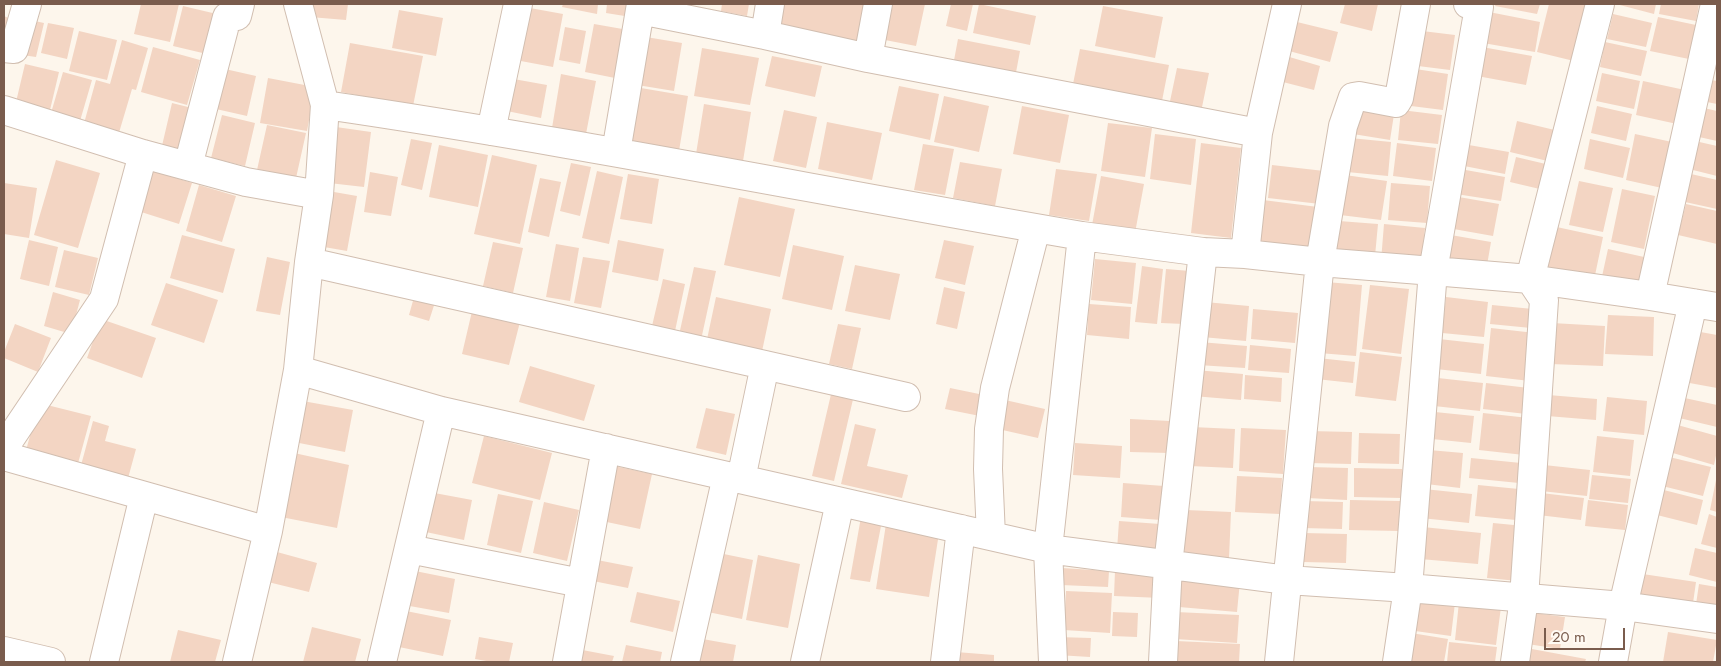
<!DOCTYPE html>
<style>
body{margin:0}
#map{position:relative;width:1721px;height:666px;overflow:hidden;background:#fdf6ec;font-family:Jost,sans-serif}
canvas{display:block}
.frame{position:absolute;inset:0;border:5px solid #7a5c4d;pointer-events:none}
.scale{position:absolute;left:1544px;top:628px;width:81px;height:22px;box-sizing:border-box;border:2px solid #7a5c4d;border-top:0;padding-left:6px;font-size:15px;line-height:18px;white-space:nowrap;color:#7a5c4d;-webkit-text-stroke:4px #fffaf3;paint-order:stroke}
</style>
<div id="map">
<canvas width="1721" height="666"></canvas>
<div class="frame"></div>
<div class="scale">20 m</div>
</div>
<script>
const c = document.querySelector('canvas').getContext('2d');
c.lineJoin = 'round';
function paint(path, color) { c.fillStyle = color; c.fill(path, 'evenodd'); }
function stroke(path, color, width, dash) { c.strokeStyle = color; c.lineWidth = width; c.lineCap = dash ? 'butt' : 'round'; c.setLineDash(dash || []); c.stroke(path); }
const building = new Path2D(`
 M141,4H179L170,42L134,34Z
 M311,4H348L346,20L310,17Z
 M563,4H598L597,14L562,7Z
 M607,4H639L637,18L606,13Z
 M722,4H749L747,16L721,11Z
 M781,4H875L865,49L775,30Z
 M893,4H925L916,46L885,40Z
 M951,4H973L967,31L946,26Z
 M979,4L1036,16L1030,45L973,33Z
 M1345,4H1378L1372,31L1340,23Z
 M1496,4H1540L1537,14L1495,6Z
 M1549,4H1589L1578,62L1537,52Z
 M1616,4H1656L1654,14Z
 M1661,4H1699L1696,21L1659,14Z
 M183,6L221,15L211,55L173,46Z
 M519,6L563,14L553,67L510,59Z
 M1103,6L1163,17L1155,58L1095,46Z
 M399,10L443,18L436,56L392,48Z
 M1489,12L1540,22L1535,52L1483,43Z
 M1613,14L1652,23L1646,47L1607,39Z
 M4,16L15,21L4,42Z
 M1658,17L1696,25L1689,59L1650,51Z
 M30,20L44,23L36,57L22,55Z
 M1297,22L1338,32L1330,62L1289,51Z
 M48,23L74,28L67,59L41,53Z
 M594,24L634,31L625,80L585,72Z
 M565,27L586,31L580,64L559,60Z
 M1414,30L1455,35L1450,70L1410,65Z
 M79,31L117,40L107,80L69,71Z
 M640,36L682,43L674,91L631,84Z
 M958,39L1020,51L1014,83L952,71Z
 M122,40L148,48L136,90L132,89L118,136L83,127L96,80L110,84Z
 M1605,42L1647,51L1641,76L1600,67Z
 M350,43L423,56L413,106L341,92Z
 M153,47L200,60L187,105L141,92Z
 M1482,47L1532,56L1526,85L1477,76Z
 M702,48L759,58L750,105L694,96Z
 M1080,49L1169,65L1161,106L1072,89Z
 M772,56L822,66L815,97L765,86Z
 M1286,56L1320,66L1314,90L1279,81Z
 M25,64L59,72L50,110L16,102Z
 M1177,68L1209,73L1201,112L1169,106Z
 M1409,68L1448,74L1443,110L1403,105Z
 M225,69L256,76L247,116L216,109Z
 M63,72L92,80L80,121L51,113Z
 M1602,73L1640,81L1634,109L1596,101Z
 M561,74L596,81L586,134L552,128Z
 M268,78L315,87L307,131L260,123Z
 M508,78L547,85L541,118L502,110Z
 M1711,80L1717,81V104L1707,102Z
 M1643,81L1685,90L1677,124L1636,115Z
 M899,86L939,94L930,140L889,131Z
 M635,87L688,96L679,151L626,142Z
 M944,96L989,106L979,152L934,142Z
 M172,103L192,108L181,155L161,150Z
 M1357,103L1395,108L1390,140L1353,134Z
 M704,104L751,112L743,161L696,154Z
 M1022,106L1069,115L1060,163L1013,154Z
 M1597,106L1632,114L1626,141L1591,133Z
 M1704,108L1717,111V141L1699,137Z
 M784,110L817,117L806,168L773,161Z
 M1401,110L1442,115L1438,144L1398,140Z
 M222,115L255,123L245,166L211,158Z
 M1517,121L1563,132L1556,163L1510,152Z
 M827,122L882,133L872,180L818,169Z
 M1108,123L1152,128L1145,177L1101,171Z
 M267,125L306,133L296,178L257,170Z
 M336,127L371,132L364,187L329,183Z
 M1155,134L1196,139L1191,185L1150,179Z
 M1635,134L1672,142L1662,188L1626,180Z
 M1350,138L1391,142L1388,176L1347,172Z
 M411,139L432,143L422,190L401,185Z
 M1590,139L1630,148L1623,178L1584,169Z
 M1695,141L1717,146V176L1689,169Z
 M1201,143L1241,148L1231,238L1191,233Z
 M1397,143L1436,148L1432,181L1393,176Z
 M923,144L954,149L945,195L914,190Z
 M1463,144L1509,152L1505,174L1459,165Z
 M439,145L488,155L478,207L429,197Z
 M492,155L537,165L520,244L474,234Z
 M1516,157L1550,165L1544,190L1510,182Z
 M56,160L100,173L78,248L34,235Z
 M960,162L1002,169L995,206L953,198Z
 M571,163L591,167L580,216L560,211Z
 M1272,165L1324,171L1320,204L1268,198Z
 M1056,169L1097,174L1089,221L1049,215Z
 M1460,169L1505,177L1501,201L1456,194Z
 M151,170L192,183L179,224L138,211Z
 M597,171L623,177L609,244L582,238Z
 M370,172L398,177L391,216L364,212Z
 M628,174L659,179L652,224L620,219Z
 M1691,174L1717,180V209L1685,202Z
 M1345,175L1387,181L1381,220L1340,215Z
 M1101,176L1144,184L1135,233L1092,225Z
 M540,178L561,182L549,237L528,232Z
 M1579,181L1613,188L1603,232L1569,225Z
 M4,183L37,188L29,238L4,234Z
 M1391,183L1430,186L1427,223L1388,220Z
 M199,185L236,196L222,242L186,231Z
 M1622,189L1655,196L1644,249L1611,242Z
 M334,192L357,196L347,251L324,247Z
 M1453,196L1499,204L1493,236L1448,228Z
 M739,197L795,209L780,277L724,265Z
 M1263,200L1318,207L1313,251L1257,245Z
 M1686,204L1717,211V244L1678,235Z
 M1339,221L1378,224L1375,256L1336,253Z
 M1384,224L1425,228L1421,265L1381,261Z
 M1552,226L1603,237L1594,280L1543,269Z
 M1445,234L1491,242L1486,271L1440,263Z
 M182,235L235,249L223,293L170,278Z
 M29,240L58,247L49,286L20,279Z
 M618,240L664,249L658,281L612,272Z
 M944,240L974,246L965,285L935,278Z
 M493,242L523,248L513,293L483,286Z
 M556,244L579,248L570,301L546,297Z
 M793,245L844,256L832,310L782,299Z
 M1608,249L1644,257L1638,288L1601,281Z
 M64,250L98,258L89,295L55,287Z
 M267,257L290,262L280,315L256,311Z
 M583,257L610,261L601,308L574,303Z
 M1095,259L1136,263L1132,304L1091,300Z
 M855,265L900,274L890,320L845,311Z
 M1142,266L1163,269L1157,324L1135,322Z
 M694,267L716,271L701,340L679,335Z
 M1166,269L1190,271L1184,324L1161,323Z
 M663,279L685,284L675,331L652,326Z
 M1326,282L1362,285L1356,356L1319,353Z
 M166,283L218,300L204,343L151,325Z
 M1370,285L1409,289L1401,354L1362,349Z
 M944,287L965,292L957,329L936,324Z
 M416,290L437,296L429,321L409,315Z
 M53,292L80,300L71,334L44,326Z
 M716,297L771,309L761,356L706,344Z
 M1446,297L1488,302L1484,337L1442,333Z
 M1205,302L1249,306L1246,341L1202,337Z
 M1089,304L1131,307L1129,339L1087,335Z
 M1492,305L1533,309L1531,328L1490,324Z
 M473,307L521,318L509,365L462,354Z
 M1253,309L1298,313L1295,343L1251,339Z
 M1608,315L1654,317L1653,356L1605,354Z
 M101,319L156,338L142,378L87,358Z
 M1552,323L1605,326L1603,366L1550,364Z
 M15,324L51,338L38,372L4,358V352Z
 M838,324L861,328L852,369L829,364Z
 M1491,328L1535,333L1530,381L1486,376Z
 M1695,331L1717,335V388L1684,382Z
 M1439,339L1484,344L1481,374L1436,369Z
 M1200,342L1247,346L1245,368L1198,365Z
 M1250,345L1291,349L1289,373L1248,370Z
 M1360,352L1402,357L1396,401L1355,396Z
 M1318,358L1355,362L1353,383L1316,379Z
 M530,366L595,385L584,421L519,402Z
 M1195,370L1243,374L1241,400L1193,396Z
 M1245,375L1282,378L1281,402L1244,399Z
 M1438,378L1483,383L1480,411L1434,406Z
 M1486,383L1529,388L1526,414L1483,409Z
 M950,388L984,395L980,416L945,409Z
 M832,390L854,395L834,481L812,476Z
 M1548,395L1597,399L1596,420L1547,416Z
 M1607,397L1647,401L1644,435L1603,431Z
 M1680,397L1717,405V427L1675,417Z
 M297,400L353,410L345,452L289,441Z
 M1005,400L1045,409L1038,438L998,429Z
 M39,403L91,416L77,467L25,454Z
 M706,408L735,414L726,455L696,448Z
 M1435,412L1474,416L1471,443L1432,439Z
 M1483,413L1529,418L1524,455L1479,450Z
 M1130,419L1170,421L1169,453L1130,452Z
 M93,421L109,426L105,441L136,449L127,482L80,469Z
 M855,424L876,429L867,466L908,475L902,498L841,484Z
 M1674,424L1717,436V451L1714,465L1666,451Z
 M1192,427L1235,429L1233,468L1190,466Z
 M1241,428L1286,430L1283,474L1239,471Z
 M1309,431L1352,432L1351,464L1308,463Z
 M1359,433L1400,434L1399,464L1358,463Z
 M484,436L552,453L540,500L472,483Z
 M1597,436L1634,440L1630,476L1593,472Z
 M1075,443L1122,446L1120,478L1073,475Z
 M1429,450L1463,453L1460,488L1426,484Z
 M294,453L349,465L337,528L281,517Z
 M1665,456L1711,467L1703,496L1658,485Z
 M1471,458L1521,463L1519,483L1469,478Z
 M1544,465L1590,470L1587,496L1541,491Z
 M614,466L652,474L640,529L602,521Z
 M1308,467L1348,468L1347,500L1307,498Z
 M1354,468L1402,469V498L1354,497Z
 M1592,475L1631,479L1628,503L1589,499Z
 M1237,476L1282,478L1280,514L1235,512Z
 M1716,480H1717V512L1710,510Z
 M1123,483L1164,486L1161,520L1121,517Z
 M1478,485L1519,489L1516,520L1475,516Z
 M1656,488L1703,500L1697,525L1649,513Z
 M1424,489L1472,494L1469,523L1421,518Z
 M429,492L472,500L464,540L421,531Z
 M1541,493L1584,498L1581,520L1538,515Z
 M498,494L533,501L521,553L487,545Z
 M1350,500L1400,501L1399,531L1349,530Z
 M1588,500L1628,505L1625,530L1585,526Z
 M1304,501L1343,502L1342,529L1303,528Z
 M544,502L579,510L567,561L533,553Z
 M1186,510L1231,512L1229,558L1184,556Z
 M1709,514L1717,517V548L1701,544Z
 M861,517L882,521L870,582L850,579Z
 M1119,521L1160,524L1158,554L1117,550Z
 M1493,523L1524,526L1518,581L1487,578Z
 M886,524L939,533L929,597L876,589Z
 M1423,527L1481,533L1478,564L1420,559Z
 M1304,533L1347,534L1346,563L1303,562Z
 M1695,548L1717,553V582L1689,575Z
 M277,552L317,563L309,592L268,582Z
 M714,552L753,560L742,619L703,611Z
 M758,555L800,564L788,628L746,620Z
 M592,559L633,567L628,588L588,580Z
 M1062,568L1109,571L1108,587L1061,585Z
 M410,570L455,579L449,613L404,605Z
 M1115,571L1163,573L1161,598L1114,596Z
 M1636,573L1696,582L1692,610L1632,601Z
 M1181,576L1240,581L1237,612L1179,607Z
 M1699,584L1717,587V614L1695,611Z
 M1066,591L1112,593L1110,633L1064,630Z
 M637,592L680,601L673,632L630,622Z
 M1413,598L1455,603L1451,636L1408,630Z
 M1459,602L1501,607L1496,645L1455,640Z
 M401,610L451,620L443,656L394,646Z
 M1113,612L1138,613L1137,637L1112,636Z
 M1176,612L1239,615L1237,643L1175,639Z
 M1526,612L1565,617L1560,649L1521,643Z
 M312,627L361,639L355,662H303Z
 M178,630L221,640L215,662H170Z
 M1405,632L1448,639L1444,662H1399Z
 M1668,632L1717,640L1713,662H1663Z
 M479,637L513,643L509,662H492L475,659Z
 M1057,637L1091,638L1090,657L1057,655Z
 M697,638L736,645L733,662H693Z
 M1176,641L1240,644L1239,662H1175Z
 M1449,642L1497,647L1495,662H1447Z
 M626,645L662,652L660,662H622Z
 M1521,647L1586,659L1585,662H1518Z
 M577,649L614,656L612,662H574Z
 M956,652L994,655V662H956Z`);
const minor = new Path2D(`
 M1468,4L1479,7L1433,271L1530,279L1600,4
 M640,10L765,35L868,58L878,4
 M765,35L770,4
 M4,48L14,49L27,4
 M868,58L1258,133L1245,254L1203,252L1168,565L1163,662
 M325,105C579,142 830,193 1082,236L1048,549L1287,580L1408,588L1623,606L1717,619
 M4,110L143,154L246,182L319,195
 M491,131L518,4
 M1258,133L1287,4
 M616,152L641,4
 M188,166L227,17L237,16L240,4
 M1082,236L1203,252
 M1245,254L1320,262L1343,126L1353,97L1359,96L1396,103L1399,98L1416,4
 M309,262L906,397
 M1650,296L1717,307
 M298,370L441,411L1048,549L1053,662
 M4,448L104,299L143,154
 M4,456L268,531L298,370L309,262L319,195L325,105L298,4
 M741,479L765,365
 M991,536L988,469L989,429L995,388L1036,228
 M409,549L581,583
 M4,651L51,662
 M104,662L144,496
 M237,662L268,531
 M382,662L441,411
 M567,662L606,448
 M685,662L727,476
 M805,662L840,502
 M945,662L961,529
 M1279,662L1320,262L1433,271L1408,588L1397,662
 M1515,662L1524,598L1544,300L1530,279L1650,296L1715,4
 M1613,662L1623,606L1693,303`);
paint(building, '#f3d5c3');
stroke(minor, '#d1beb0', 30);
stroke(minor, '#fff', 28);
</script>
